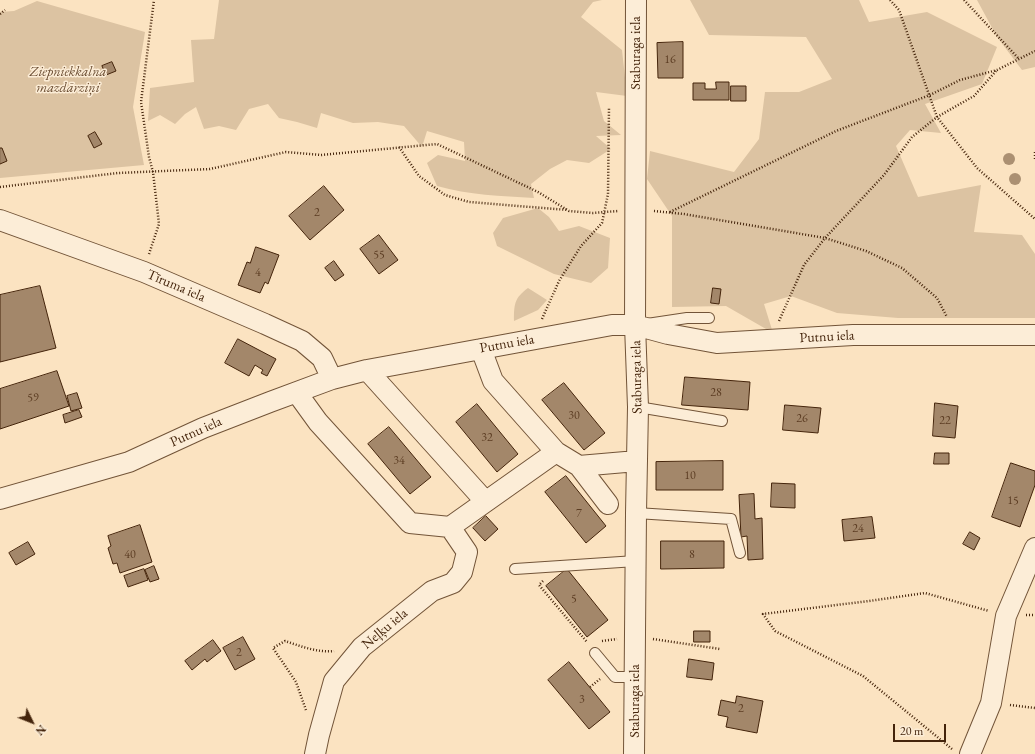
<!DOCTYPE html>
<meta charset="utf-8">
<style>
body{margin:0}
#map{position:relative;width:1035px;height:754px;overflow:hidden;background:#fbe3c1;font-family:"EB Garamond",serif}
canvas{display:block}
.north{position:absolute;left:12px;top:702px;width:40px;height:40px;-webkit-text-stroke:3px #fcedd7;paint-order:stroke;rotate:133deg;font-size:11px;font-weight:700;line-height:16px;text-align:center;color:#44240b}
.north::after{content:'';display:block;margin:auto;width:14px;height:18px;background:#44240b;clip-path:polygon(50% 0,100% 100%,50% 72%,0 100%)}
.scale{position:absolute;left:893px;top:724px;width:53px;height:18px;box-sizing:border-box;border:2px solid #44240b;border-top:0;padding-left:5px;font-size:12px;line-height:14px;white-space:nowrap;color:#44240b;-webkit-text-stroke:3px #fcedd7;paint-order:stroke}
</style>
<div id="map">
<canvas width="1035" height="754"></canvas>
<div class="north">N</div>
<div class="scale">20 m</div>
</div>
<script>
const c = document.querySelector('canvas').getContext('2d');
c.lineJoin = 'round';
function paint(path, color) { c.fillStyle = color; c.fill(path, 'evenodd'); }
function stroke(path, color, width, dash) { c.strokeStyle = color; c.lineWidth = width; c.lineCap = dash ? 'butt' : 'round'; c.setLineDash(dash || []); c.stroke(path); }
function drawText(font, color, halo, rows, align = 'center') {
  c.font = font + ' "EB Garamond",serif'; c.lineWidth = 3; c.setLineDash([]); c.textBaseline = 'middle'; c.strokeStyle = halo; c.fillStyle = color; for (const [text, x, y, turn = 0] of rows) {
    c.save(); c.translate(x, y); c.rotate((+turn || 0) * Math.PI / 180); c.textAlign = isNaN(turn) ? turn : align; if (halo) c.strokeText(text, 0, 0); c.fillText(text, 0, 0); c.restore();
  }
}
const green = new Path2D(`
 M219,0H602L593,2L581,17L622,50L627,96L596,92L604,121L621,135L596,136L611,149L589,163L567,160L550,169L531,184L534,198C501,196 469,195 437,186L427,163L438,155L465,161L464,142L427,131L422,147L404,126L378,122L353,123L321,113L317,128L297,122L279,118L268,104L249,109L236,130L219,126L204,129L196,107L185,114L175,124L160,115L148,121L150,88L194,82L191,40L214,39Z
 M690,0H859L869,22L927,12L997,47L982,84L925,104L941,133L910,130L896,146L918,197L981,185L974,232L1022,235L1035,254V318H898L837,313L791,296L764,304L773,333L726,306L672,307V216L647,179L650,151L734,172L759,139L765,92H799L832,79L806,37L709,35Z
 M977,0H1035V67L1022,70L997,37Z
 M37,1L145,32L133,107L144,165L0,178V12L14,11Z
 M538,208L549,217L559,231L579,226L610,238L608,268L591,283L554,274L497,246L493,233L503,218Z
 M528,288L547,300L538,310L514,321C514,305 514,298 528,288Z`);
const building = new Path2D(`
 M683,42V78H658L657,43Z
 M112,62L116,71L106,75L102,66Z
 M716,82H729V100H693V83H705V89H716Z
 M731,86H746V101H731Z
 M95,132L102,144L94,148L88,136Z
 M0,148H2L7,161L0,164Z
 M324,186L344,210L310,240L289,216Z
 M379,235L398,260L379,274L360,249Z
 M256,247L279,255L268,284L265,282L260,293L238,285L247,262L250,263Z
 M334,261L344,275L335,281L325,268Z
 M40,286L56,348L0,362V295Z
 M713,288L721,289L719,304L711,303Z
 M238,339L276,359L267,376L261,373L263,370L255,365L249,376L225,363Z
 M57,371L69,406L0,429V389Z
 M685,377L750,382L748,410L682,405Z
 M564,383L605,433L584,450L542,400Z
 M77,393L82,408L71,411L67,396Z
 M935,403L958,406L955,438L933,436Z
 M477,404L518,454L497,472L456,422Z
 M785,405L821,408L818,433L783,430Z
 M79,410L82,417L65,423L63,415Z
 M389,427L431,477L410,494L368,444Z
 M935,453H949V464H934Z
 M723,461V490H656V462Z
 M1011,463L1035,471V485L1020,527L992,517Z
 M566,476L606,526L586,543L545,492Z
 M772,483L795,484V508L771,507Z
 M754,494L755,519L762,518L763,559L748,560L747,536L741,537L739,495Z
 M486,516L498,529L485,541L473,528Z
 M872,517L875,538L844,541L842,520Z
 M140,525L152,562L120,573L117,563L113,564L108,548L111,546L108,536Z
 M970,532L980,538L974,550L963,544Z
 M661,541H724V568L661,569Z
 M28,542L35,554L16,565L9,553Z
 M154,566L159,579L150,582L145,570Z
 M144,569L148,580L128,587L124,576Z
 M567,569L608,620L587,637L546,586Z
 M694,631H710V642H694Z
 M243,637L255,659L235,670L223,648Z
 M213,640L221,651L207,662L205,659L192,670L185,661Z
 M689,659L714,663L712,680L687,677Z
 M569,662L610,712L589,729L548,680Z
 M737,696L763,701L757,733L726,727L728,717L718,715L721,700L735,703Z`);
const path = new Path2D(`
 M890,0L899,10L937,117L977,168L1035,219
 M964,0L1019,59
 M0,14L5,10
 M399,147L419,176L445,195L469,202L568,210
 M1035,152V161
 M0,187L118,173L210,169L286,152L321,155L437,144L538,192L569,211L593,213L618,211
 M654,211L684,214L825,238L866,251L902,268L937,298L947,317
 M670,212L836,131L930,95L960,80L997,70L1035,51
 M149,254L159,224L153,172L149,157L141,102L154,0
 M542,319L559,281L581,246L602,223L608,194L609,107
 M779,321L804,265L825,238L884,175L912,137L937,117L974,96L996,71
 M543,581L539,585L587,642
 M1026,615H1035
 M653,639L720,649
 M602,641L617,639
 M590,687L600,679
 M1010,705L1035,708
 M306,710L296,682L273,648L285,641C300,646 318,653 334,651
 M952,749L863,676L775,631L763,614L869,601L925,593L989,611`);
const service = new Path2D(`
 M647,324L687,318H709
 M638,407L722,421
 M636,513L731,519L740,553
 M515,569L636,561
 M595,653L615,677H635`);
const minor = new Path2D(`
 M0,220L144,272L265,324L302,341L322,358L332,379
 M481,349L493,381L556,452L579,466L608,504
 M367,370L485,501
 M297,393L318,422L410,523L450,527L556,452
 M579,466L637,461
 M0,499L129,462L203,428L270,402L332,379L367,370L612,325H635L668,334L717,343L853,335H1035
 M315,754L319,735L334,681L362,647L432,591L453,583L462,572L467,552L450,527
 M634,754L636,513L638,407L635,325L636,0
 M970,754L991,703L1006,616L1035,548`);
const trees = [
 [1009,159],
 [1015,179]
];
const numberNames = [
 ["16",670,60],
 ["2",317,213],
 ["55",379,255],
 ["4",258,273],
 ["28",716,393],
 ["59",33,398],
 ["30",574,416],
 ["26",802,419],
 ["22",945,421],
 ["32",487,438],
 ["34",399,461],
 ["10",690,476],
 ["15",1013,501],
 ["7",579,514],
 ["24",858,529],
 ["40",130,555],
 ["8",692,555],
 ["5",574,599],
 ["2",239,653],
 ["3",582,700],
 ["2",741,709]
];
const streetNames = [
 ["Staburaga iela",636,53,-90],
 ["Tīruma iela",176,286,23],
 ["Putnu iela",827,337,-3],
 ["Putnu iela",507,344,-10],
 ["Staburaga iela",637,377,-91],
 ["Putnu iela",196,432,-24],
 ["Neļķu iela",385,629,-40],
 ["Staburaga iela",635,701,-90]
];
const parkNames = [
 ["Ziepniekkalna",68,72],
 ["mazdārziņi",68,88]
];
paint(green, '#dcc3a2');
paint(building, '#a3876a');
stroke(building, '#44240b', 1);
stroke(service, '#725438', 12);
stroke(minor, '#725438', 22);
stroke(path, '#44240b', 2.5, [1, 2]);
stroke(service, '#fcedd7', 10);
stroke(minor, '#fcedd7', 20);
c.fillStyle = '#ab9072';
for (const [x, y] of trees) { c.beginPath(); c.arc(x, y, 6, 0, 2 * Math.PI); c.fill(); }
drawText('12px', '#5c3d23', null, numberNames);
drawText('14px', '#44240b', '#fcedd7', streetNames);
drawText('italic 14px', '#6a4c31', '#fcedd7', parkNames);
</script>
